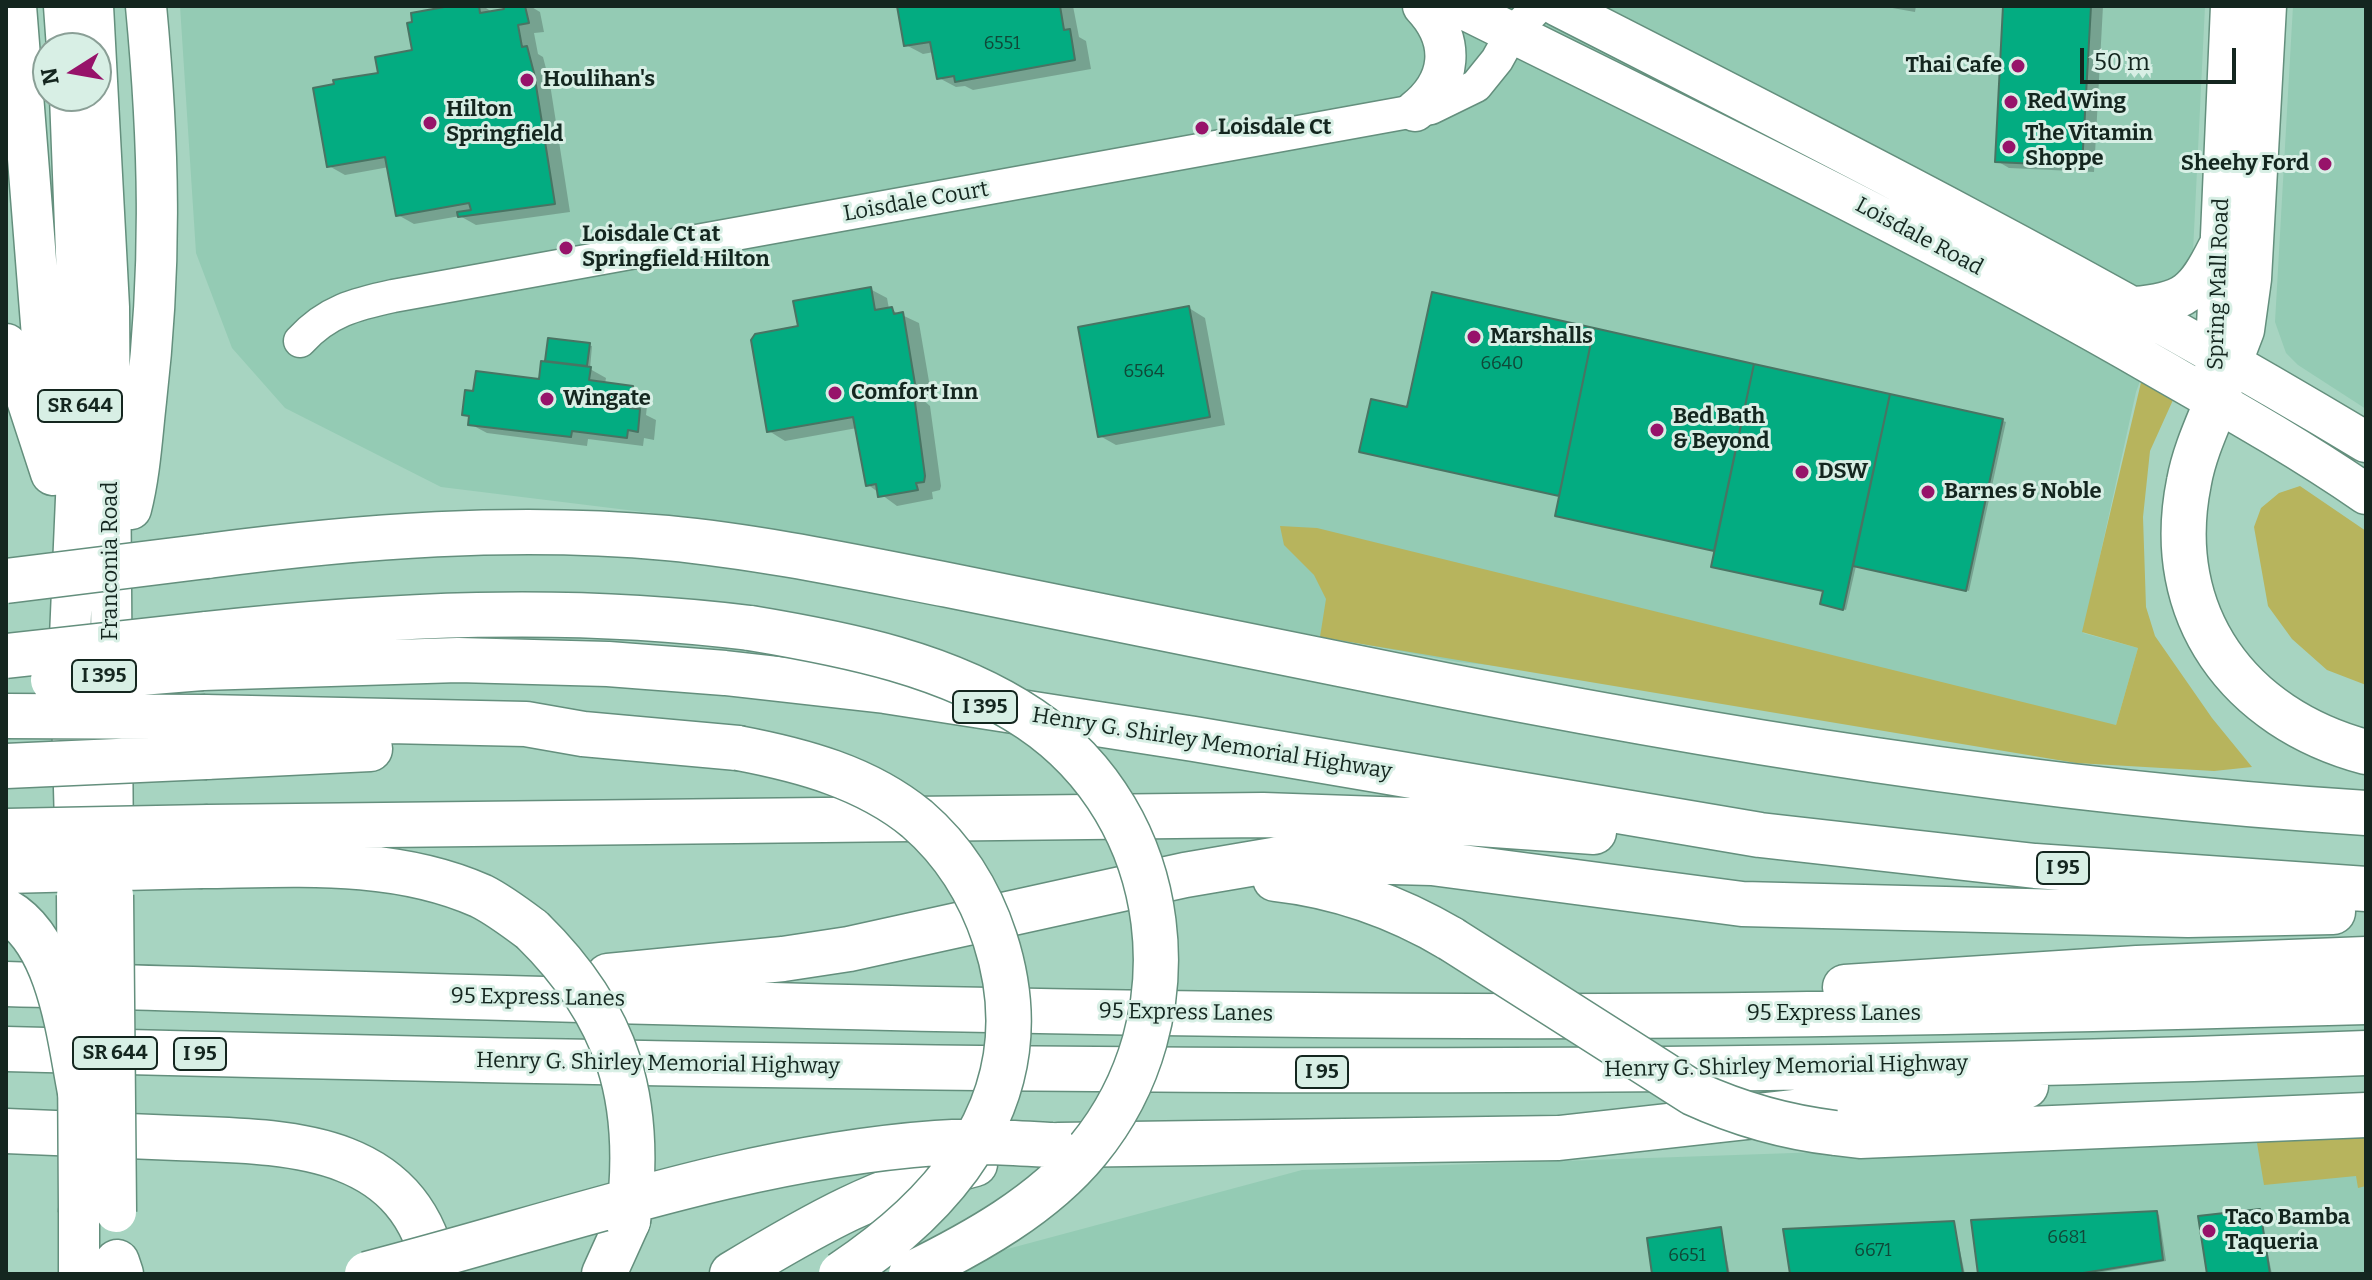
<!DOCTYPE html>
<style>
body{margin:0}
#map{position:relative;width:2372px;height:1280px;overflow:hidden;background:#a7d4c1;font-family:Bitter,serif}
canvas{display:block}
.frame{position:absolute;inset:0;border:8px solid #14261f;pointer-events:none}
.north{position:absolute;left:32px;top:32px;width:80px;height:80px;box-sizing:border-box;background:#d8efe5;border:2px solid #8a9f96;border-radius:50%;rotate:259deg;font-size:22px;font-weight:700;line-height:32px;text-align:center;color:#14261f}
.north::after{content:'';display:block;margin:auto;width:28px;height:36px;background:#97136a;clip-path:polygon(50% 0,100% 100%,50% 72%,0 100%)}
.scale{position:absolute;left:2080px;top:48px;width:156px;height:36px;box-sizing:border-box;border:4px solid #14261f;border-top:0;padding-left:10px;font-size:24px;line-height:28px;white-space:nowrap;color:#14261f;-webkit-text-stroke:6px #d8efe5;paint-order:stroke}
</style>
<div id="map">
<canvas width="2372" height="1280"></canvas>
<div class="frame"></div>
<div class="north">N</div>
<div class="scale">50 m</div>
</div>
<script>
const c = document.querySelector('canvas').getContext('2d');
c.lineJoin = 'round';
function paint(path, color) { c.fillStyle = color; c.fill(path, 'evenodd'); }
function stroke(path, color, width, dash) { c.strokeStyle = color; c.lineWidth = width; c.lineCap = dash ? 'butt' : 'round'; c.setLineDash(dash || []); c.stroke(path); }
function drawText(font, color, halo, rows, align = 'center') {
  c.font = font + ' Bitter,serif'; c.lineWidth = 6; c.setLineDash([]); c.textBaseline = 'middle'; c.strokeStyle = halo; c.fillStyle = color; for (const [text, x, y, turn = 0] of rows) {
    c.save(); c.translate(x, y); c.rotate((+turn || 0) * Math.PI / 180); c.textAlign = isNaN(turn) ? turn : align; if (halo) c.strokeText(text, 0, 0); c.fillText(text, 0, 0); c.restore();
  }
}
const built = new Path2D(`
 M180,6H2205L2193,252L2188,268L2177,281L2136,392L2083,633L2138,648L2116,725L1458,662L692,518L441,487L285,408L232,348L196,253Z
 M2293,6H2366V409L2298,365L2286,353L2275,322Z
 M2366,1128V1274H945L985,1255L1302,1170L2256,1137Z`);
const green = new Path2D(`
 M2143,374L2173,400L2150,451L2143,517L2146,607L2155,636L2212,718L2252,767L2214,771L2076,763L1320,637L1326,599L1314,575L1284,545L1280,526L1317,528L2116,725L2138,648L2082,632Z
 M2300,486L2366,531V685L2327,670L2292,639L2268,606L2254,527L2261,508L2279,493Z
 M2366,1131V1186L2358,1188L2356,1176L2264,1185L2256,1137Z`);
const shadow = new Path2D(`
 M461,6H483L492,12L530,6L540,12L544,32L534,33L538,54L543,57L550,84L570,212L476,225L460,216L414,224L398,215L389,167L345,175L329,166L380,74L414,52Z
 M899,6H1073L1079,37L1086,41L1091,69L973,90L965,86L956,87L939,78L934,52L923,54L906,45Z
 M1881,6H1916L1915,12Z
 M2005,6H2103L2094,172L2009,168L1997,161Z
 M870,289L887,298L889,309L919,323L932,399L923,400L930,406L941,486L940,490L932,492L933,499L897,506L867,484L857,428L785,441L769,431L800,328Z
 M1433,295L2003,421L2006,422L1969,591L1856,566L1846,610L1825,605V591L1716,551L1560,517L1561,496L1365,452L1408,409Z
 M1189,308L1205,318L1225,425L1116,445L1100,436Z
 M550,340L592,346L590,369L606,378L605,384L632,388L648,397L646,415L656,420L654,440L644,438L643,446L588,439L587,446L487,433L470,424L471,418L464,414L541,381Z
 M2259,1211L2272,1274H2209Z
 M2156,1213L2159,1215L2166,1261L2091,1274H1980Z
 M1954,1223L1965,1274H1792Z
 M1721,1229L1730,1274H1654Z`);
const building = new Path2D(`
 M450,6H479L480,13L504,9L503,6H525L529,23L518,25L522,47L527,46L534,73L555,204L458,217L457,212L471,210L469,203L396,216L385,157L327,167L313,88L334,84L333,80L378,73L375,57L412,50L407,23L412,22L411,13Z
 M897,6H1060L1064,30L1070,29L1075,60L955,82L954,76L937,79L930,42L904,46Z
 M2003,6H2091L2082,166L1995,162Z
 M871,287L875,310L892,307L894,314L903,312L916,390L910,391L914,395L925,476L924,482L916,483L918,490L878,497L876,484L866,486L853,417L767,432L751,340L755,334L798,326L793,301Z
 M1432,292L1594,328L1559,496L1359,452L1371,399L1407,407Z
 M1189,306L1210,417L1098,437L1078,327Z
 M1594,328L1754,364L1714,551L1555,516Z
 M548,338L590,343L587,366L545,361Z
 M541,361L591,367L589,380L633,386L630,408L640,409L638,432L628,430L627,438L572,431L571,437L468,425L469,416L462,415L465,390L473,391L476,371L539,379Z
 M1754,364L1890,394L1843,610L1820,604L1823,591L1711,567Z
 M1890,394L2003,419L1966,591L1853,566Z
 M2260,1209L2270,1274H2207L2198,1216Z
 M2157,1211L2163,1260L2077,1274H1978L1971,1220Z
 M1954,1221L1963,1274H1790L1783,1229Z
 M1721,1227L1728,1274H1652L1647,1238Z`);
const minor = new Path2D(`
 M300,341C327,311 356,304 393,296L1431,108L1476,86L1497,60L1512,33L1539,6`);
const major = new Path2D(`
 M16,6L50,438
 M64,6L67,48
 M93,6L109,307L113,863
 M1458,6C1683,118 1909,226 2127,350C2208,397 2289,441 2366,494
 M1558,6C1831,145 2103,284 2366,442
 M70,96L81,383L70,637L76,863
 M1415,111C1452,82 1456,41 1423,6
 M2134,307C2185,303 2196,292 2218,248
 M2215,373L2231,6
 M2223,385L2244,330L2251,279L2266,6
 M131,509C140,474 142,436 146,401C162,264 159,143 146,6
 M79,1274V1212`);
const highway = new Path2D(`
 M6,346L17,363L53,473
 M2217,401C2206,428 2194,454 2189,482C2162,615 2239,718 2366,752
 M207,556C359,536 514,524 667,538C761,547 855,567 948,585C1095,614 1242,645 1389,674C1711,739 2038,792 2366,813
 M205,634C389,614 566,605 750,628
 M202,668L458,660L608,664L725,673L885,691L1194,739L1760,835L2035,866L2366,889
 M205,717L526,724L583,734L738,748
 M206,757L370,749
 M208,827L1263,815L1437,821L1594,832
 M202,866C294,865 394,857 481,896C499,905 516,918 532,930
 M1275,879C1338,886 1397,907 1451,939
 M608,976L783,959L849,949L1185,875L1279,859L1432,863L1742,904L2188,915L2333,912
 M6,984C539,998 1073,1018 1607,1016C1860,1015 2113,1009 2366,1002
 M1845,987L2137,968L2366,959
 M6,1049C793,1069 1579,1083 2366,1053
 M6,1131C63,1133 120,1136 177,1138C285,1142 412,1140 436,1274
 M1835,1133L1860,1136L2366,1115
 M1058,1145L1559,1138L2026,1086
 M117,1262L121,1274
 M604,1274L628,1221
 M732,1274C815,1224 879,1187 975,1164`);
const majorBridge = new Path2D(`
 M77,895L79,1212
 M113,895L116,1212`);
const highwayBridge = new Path2D(`
 M6,581L207,556
 M750,628C846,644 948,664 1030,719C1174,816 1196,1019 1088,1150C1043,1205 974,1243 911,1274
 M6,656L205,634
 M53,680L202,668
 M6,716L205,717
 M738,748C801,760 866,777 917,819C954,851 980,893 995,939C1043,1087 958,1196 841,1274
 M6,766L206,757
 M6,831L208,827
 M6,871L202,866
 M6,911C60,942 69,1036 80,1092
 M532,930C619,1015 644,1101 628,1221
 M1451,939L1693,1093C1739,1114 1784,1127 1835,1133
 M367,1274C554,1226 742,1157 936,1143C974,1140 1014,1143 1052,1145`);
const markers = [
 [2018,66,8,"#97136a"],
 [527,80,8,"#97136a"],
 [2011,102,8,"#97136a"],
 [430,123,8,"#97136a"],
 [1202,128,8,"#97136a"],
 [2009,147,8,"#97136a"],
 [2325,164,8,"#97136a"],
 [566,248,8,"#97136a"],
 [1474,337,8,"#97136a"],
 [835,393,8,"#97136a"],
 [547,399,8,"#97136a"],
 [1657,430,8,"#97136a"],
 [1802,472,8,"#97136a"],
 [1928,492,8,"#97136a"],
 [2209,1231,8,"#97136a"]
];
const numberNames = [
 ["6551",1002,44],
 ["6640",1502,364],
 ["6564",1144,372],
 ["6681",2067,1238],
 ["6671",1873,1251],
 ["6651",1687,1256]
];
const shields = [
 [80,406,84],
 [104,676,64],
 [985,707,64],
 [2063,868,52],
 [115,1053,84],
 [200,1054,52],
 [1322,1072,52]
];
const shieldNames = [
 ["SR 644",80,406],
 ["I 395",104,676],
 ["I 395",985,707],
 ["I 95",2063,868],
 ["SR 644",115,1053],
 ["I 95",200,1054],
 ["I 95",1322,1072]
];
const poiNames = [
 ["Thai Cafe",2002,66,"right"],
 ["Houlihan's",543,80],
 ["Red Wing",2027,102],
 ["Hilton",446,110],
 ["Springfield",446,135],
 ["Loisdale Ct",1218,128],
 ["The Vitamin",2025,134],
 ["Shoppe",2025,159],
 ["Sheehy Ford",2309,164,"right"],
 ["Loisdale Ct at",582,235],
 ["Springfield Hilton",582,260],
 ["Marshalls",1490,337],
 ["Comfort Inn",851,393],
 ["Wingate",563,399],
 ["Bed Bath",1673,417],
 ["& Beyond",1673,442],
 ["DSW",1818,472],
 ["Barnes & Noble",1944,492],
 ["Taco Bamba",2225,1218],
 ["Taqueria",2225,1243]
];
const streetNames = [
 ["Loisdale Court",916,202,-10],
 ["Loisdale Road",1919,237,28],
 ["Spring Mall Road",2219,284,-88],
 ["Franconia Road",111,561,-90],
 ["Henry G. Shirley Memorial Highway",1212,744,9],
 ["95 Express Lanes",538,998,1],
 ["95 Express Lanes",1186,1013,1],
 ["95 Express Lanes",1834,1014],
 ["Henry G. Shirley Memorial Highway",658,1064,1],
 ["Henry G. Shirley Memorial Highway",1786,1067,-1]
];
paint(built, '#94cbb4');
paint(green, '#b7b45d');
paint(shadow, '#0003');
paint(building, '#03ac81');
stroke(building, '#497463', 2);
stroke(minor, '#648f7d', 35);
stroke(major, '#648f7d', 43);
stroke(highway, '#648f7d', 47);
stroke(minor, '#fff', 32);
stroke(major, '#fff', 40);
stroke(highway, '#fff', 44);
stroke(majorBridge, '#648f7d', 43, []);
stroke(highwayBridge, '#648f7d', 47, []);
stroke(majorBridge, '#fff', 40);
stroke(highwayBridge, '#fff', 44);
for (const [x, y, r, color] of markers) { const dot = new Path2D(); dot.arc(x, y, r, 0, 2 * Math.PI); c.fillStyle = color; c.fill(dot); stroke(dot, '#d8efe5', 3); }
drawText('18px', '#104838', null, numberNames);
for (const [x, y, w] of shields) { const box = new Path2D(); box.roundRect(x - w / 2, y - 16, w, 32, 6); c.fillStyle = '#d8efe5'; c.fill(box); stroke(box, '#14261f', 2); }
drawText('bold 20px', '#14261f', null, shieldNames);
drawText('bold 22px', '#14261f', '#d8efe5', poiNames, 'left');
drawText('22px', '#14261f', '#d8efe5', streetNames);
</script>
